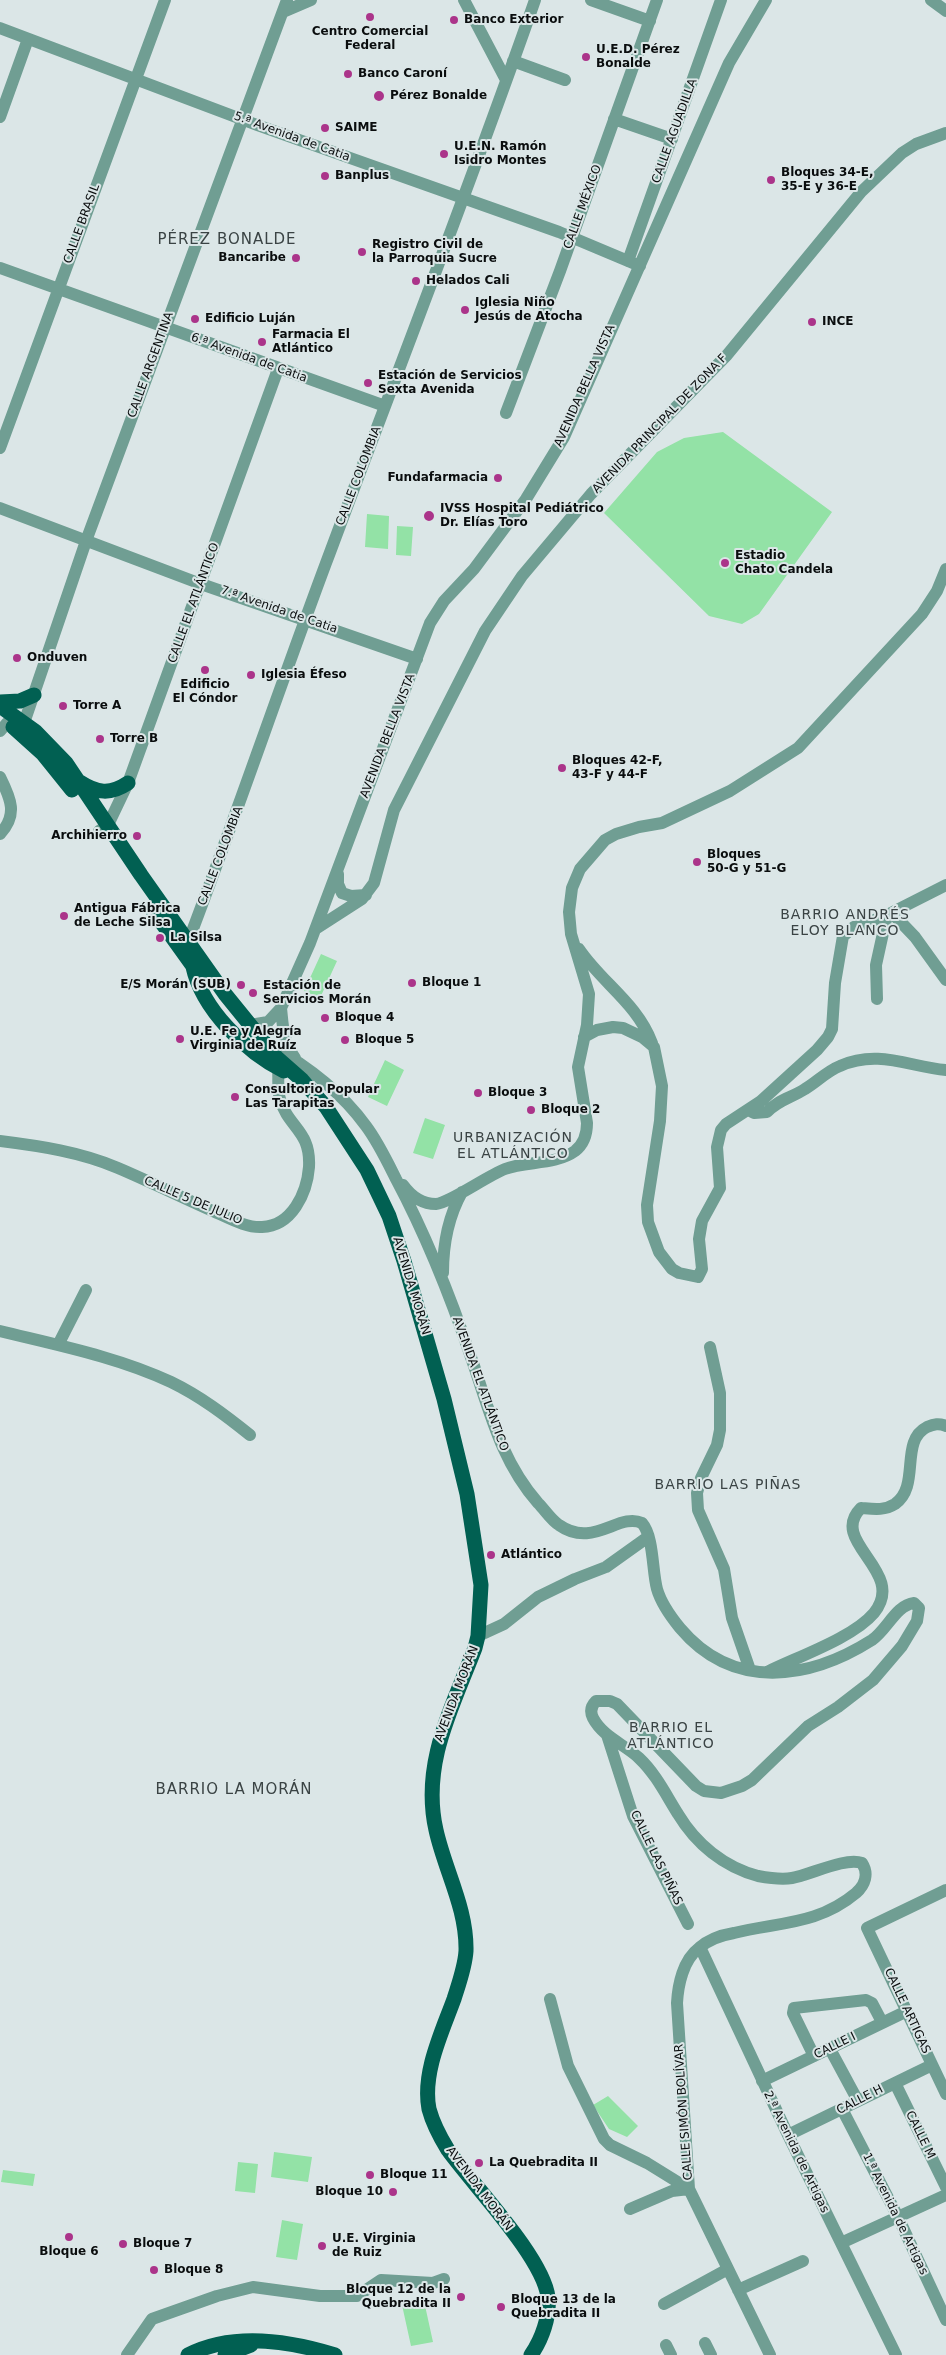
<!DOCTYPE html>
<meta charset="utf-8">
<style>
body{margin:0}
canvas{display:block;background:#dbe6e7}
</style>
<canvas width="946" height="2355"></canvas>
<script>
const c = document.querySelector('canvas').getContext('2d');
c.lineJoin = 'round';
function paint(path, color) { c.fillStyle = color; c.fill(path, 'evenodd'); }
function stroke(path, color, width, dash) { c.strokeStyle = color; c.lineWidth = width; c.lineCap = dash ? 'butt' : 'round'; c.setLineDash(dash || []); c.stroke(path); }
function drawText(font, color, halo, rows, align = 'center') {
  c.font = font + ' "DejaVu Sans",sans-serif'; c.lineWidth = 4; c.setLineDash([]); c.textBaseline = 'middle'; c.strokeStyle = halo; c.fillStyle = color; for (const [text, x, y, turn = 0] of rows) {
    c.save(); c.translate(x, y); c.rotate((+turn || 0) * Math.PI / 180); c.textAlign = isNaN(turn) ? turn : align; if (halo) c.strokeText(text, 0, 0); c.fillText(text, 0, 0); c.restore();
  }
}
const green = new Path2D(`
 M723,432L832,512L759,614L742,624L709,616L604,513L657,452L684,438Z
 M367,514L389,516L388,549L365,547Z
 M397,526L413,527L411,556L396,555Z
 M321,954L337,961L320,998L304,991Z
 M385,1060L404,1070L387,1106L368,1097Z
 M425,1118L445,1125L433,1159L413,1153Z
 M608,2096L638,2126L627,2137L609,2129L593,2105Z
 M274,2152L312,2157L308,2182L271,2177Z
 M238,2162L258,2164L255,2193L235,2191Z
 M3,2170L35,2174L33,2186L1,2182Z
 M282,2220L303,2224L297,2260L276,2257Z
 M424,2301L433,2342L411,2346L402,2305Z`);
const minor = new Path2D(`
 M464,0L506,80
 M591,0L650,21
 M931,0L946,11
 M283,12L311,0
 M0,28L257,125L559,232L640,266
 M513,61L565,80
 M0,117L28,39
 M614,119L672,139
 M628,261L721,0
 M0,268L385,406
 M506,413L560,271L657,0
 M0,448L165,0
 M0,508L201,584L417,659
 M19,729L24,723L86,541L287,0
 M0,731L7,723
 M0,777C11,799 18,815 0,834
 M99,831L108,825L128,783L278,369
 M338,874V884L342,893L351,896L366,895
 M892,913L915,937L946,980
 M317,928L362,899L374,883L394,810L485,631L522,576L591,494L727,355L861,192L902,153L916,144L946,133
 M182,947L188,942C236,816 279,689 326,563C396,375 469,189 535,0
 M579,949C602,983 637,1003 652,1043
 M877,999L876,965L887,915
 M281,1008C283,1027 283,1042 295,1058
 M250,1025L268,1022L281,1008L310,943L430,623L444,601L474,569L526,499L564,437L729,63L766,0
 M584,1037L597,1030L613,1027L623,1028L642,1037L654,1047L662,1086L660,1121L647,1205L648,1222L659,1252L672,1269L679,1273L698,1277L702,1269L699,1239L702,1221L720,1188L717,1147L721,1130L726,1124L761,1101L817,1050L828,1037L832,1029L835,983L843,936L854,927L883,917L946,885
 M268,1044C306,1065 340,1090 366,1126C378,1142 387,1161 396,1179C427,1237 451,1298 472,1360C490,1412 501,1461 538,1503C545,1510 551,1520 559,1525C593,1549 619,1512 642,1523C654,1537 652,1571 657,1589C661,1603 671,1617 680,1628C733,1691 809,1680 872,1640C887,1630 896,1605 914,1603L919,1608L917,1621L902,1646L873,1680L838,1707L808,1726L752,1780L742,1786L721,1793L704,1791L696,1786L617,1704L610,1701H596C591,1706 590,1712 593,1718C603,1737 624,1744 639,1758C656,1774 666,1795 678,1814C696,1844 724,1867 758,1876C769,1878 781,1880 792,1878C810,1875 845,1857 862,1863C869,1874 865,1885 856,1893C818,1925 778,1922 734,1933C722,1935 708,1940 699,1948C683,1960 678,1985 677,2003L689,2189L770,2355
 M748,1110L754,1113L767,1112C778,1100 791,1098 805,1089C817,1082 827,1071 840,1066C878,1049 910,1067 946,1070
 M0,1141C40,1146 81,1152 118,1168C151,1182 183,1198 215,1212C229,1218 246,1228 262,1227C292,1226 307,1193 309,1167C311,1130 288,1128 280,1099C277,1090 279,1078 278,1069
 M403,1185C411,1196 422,1204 436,1204C449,1203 487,1176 505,1169C526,1161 556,1165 575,1151C584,1144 587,1134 587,1123L578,1067L587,1025L589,994L571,934L569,912L572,888L580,869L605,840L616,834L639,827L662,823L730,791L798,748L922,614L937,591L946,569
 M443,1273C443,1245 448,1217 462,1192
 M0,1331C57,1345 118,1357 171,1382C200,1396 225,1415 250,1435
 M58,1345L86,1290
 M710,1347L720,1393V1430L717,1445L701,1478L697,1493L698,1510L724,1569L732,1618L750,1670
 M478,1636L504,1624L538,1597L575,1579L606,1567L648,1537
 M767,1672C797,1657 853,1638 874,1613C908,1571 827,1542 861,1508C873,1509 884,1511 895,1504C921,1486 899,1441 927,1427C934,1424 939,1423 946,1426
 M607,1735L633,1816L688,1924
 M946,1890L867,1928L946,2094
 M700,1947L788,2135L896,2355
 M550,1999L568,2066L604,2139L610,2145L647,2163L689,2189
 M830,2049L858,2101
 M814,2056L793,2013L794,2008L866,2000L872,2003L882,2022
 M762,2081L907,2011
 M895,2083L946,2187
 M842,2109L898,2217L946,2320
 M788,2135L932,2065
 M630,2209L672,2191L689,2189
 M841,2243L946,2195
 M738,2290L803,2261
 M664,2304L728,2269
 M705,2343L711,2355
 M666,2345L671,2355
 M127,2355L152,2319L217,2296L253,2287L320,2296H357L381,2280L433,2283L444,2279`);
const major = new Path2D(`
 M0,702L20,701L34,695
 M0,706L35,731L66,763L141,875L225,994L277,1058L302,1080L326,1107L367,1170L389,1216L404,1261L444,1399L467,1494L481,1585L478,1636L475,1648C452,1708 421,1764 436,1830C445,1871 467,1908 466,1951C465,1967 459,1983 454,1999C442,2032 422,2073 429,2109C433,2124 440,2137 448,2150C473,2185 543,2257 548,2297C550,2317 542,2339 531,2355
 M13,727L43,754L72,790
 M80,782C97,793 110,795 128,783
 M152,909L198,973
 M193,967C202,1009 246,1052 284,1071
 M188,2355C233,2332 290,2341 335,2355
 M225,2355L251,2345`);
const markers = [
 [370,17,5,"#ab348a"],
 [454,20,5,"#ab348a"],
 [586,57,5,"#ab348a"],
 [348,74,5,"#ab348a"],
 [379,96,6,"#ab348a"],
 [325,128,5,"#ab348a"],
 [444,154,5,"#ab348a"],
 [325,176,5,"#ab348a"],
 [771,180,5,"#ab348a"],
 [362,252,5,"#ab348a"],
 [296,258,5,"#ab348a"],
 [416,281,5,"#ab348a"],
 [465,310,5,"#ab348a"],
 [195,319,5,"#ab348a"],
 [812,322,5,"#ab348a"],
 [262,342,5,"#ab348a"],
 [368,383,5,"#ab348a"],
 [498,478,5,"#ab348a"],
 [429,516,6,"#ab348a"],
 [725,563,5,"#ab348a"],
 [17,658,5,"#ab348a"],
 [205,670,5,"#ab348a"],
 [251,675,5,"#ab348a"],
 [63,706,5,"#ab348a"],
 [100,739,5,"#ab348a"],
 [562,768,5,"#ab348a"],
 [137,836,5,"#ab348a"],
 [697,862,5,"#ab348a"],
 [64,916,5,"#ab348a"],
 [160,938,5,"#ab348a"],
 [412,983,5,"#ab348a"],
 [241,985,5,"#ab348a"],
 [253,993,5,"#ab348a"],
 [325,1018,5,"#ab348a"],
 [180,1039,5,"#ab348a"],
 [345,1040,5,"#ab348a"],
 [478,1093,5,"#ab348a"],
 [235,1097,5,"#ab348a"],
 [531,1110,5,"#ab348a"],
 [491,1555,5,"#ab348a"],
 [479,2163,5,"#ab348a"],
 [370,2175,5,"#ab348a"],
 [393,2192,5,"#ab348a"],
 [69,2237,5,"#ab348a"],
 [123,2244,5,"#ab348a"],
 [322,2246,5,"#ab348a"],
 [154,2270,5,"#ab348a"],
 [461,2297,5,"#ab348a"],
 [501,2307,5,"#ab348a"]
];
const poiNames = [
 ["Banco Exterior",464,20],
 ["Centro Comercial",370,32,"center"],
 ["Federal",370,46,"center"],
 ["U.E.D. Pérez",596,50],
 ["Bonalde",596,64],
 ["Banco Caroní",358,74],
 ["Pérez Bonalde",390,96],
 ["SAIME",335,128],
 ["U.E.N. Ramón",454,147],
 ["Isidro Montes",454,161],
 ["Bloques 34-E,",781,173],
 ["35-E y 36-E",781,187],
 ["Banplus",335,176],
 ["Registro Civil de",372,245],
 ["la Parroquia Sucre",372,259],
 ["Bancaribe",286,258,"right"],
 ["Helados Cali",426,281],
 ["Iglesia Niño",475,303],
 ["Jesús de Atocha",475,317],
 ["Edificio Luján",205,319],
 ["INCE",822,322],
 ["Farmacia El",272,335],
 ["Atlántico",272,349],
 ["Estación de Servicios",378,376],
 ["Sexta Avenida",378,390],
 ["Fundafarmacia",488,478,"right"],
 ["IVSS Hospital Pediátrico",440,509],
 ["Dr. Elías Toro",440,523],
 ["Estadio",735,556],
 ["Chato Candela",735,570],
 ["Onduven",27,658],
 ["Iglesia Éfeso",261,675],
 ["Edificio",205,685,"center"],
 ["El Cóndor",205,699,"center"],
 ["Torre A",73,706],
 ["Torre B",110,739],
 ["Bloques 42-F,",572,761],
 ["43-F y 44-F",572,775],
 ["Archihierro",127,836,"right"],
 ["Bloques",707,855],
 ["50-G y 51-G",707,869],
 ["Antigua Fábrica",74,909],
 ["de Leche Silsa",74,923],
 ["La Silsa",170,938],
 ["Bloque 1",422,983],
 ["E/S Morán (SUB)",231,985,"right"],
 ["Estación de",263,986],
 ["Servicios Morán",263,1000],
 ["Bloque 4",335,1018],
 ["U.E. Fe y Alegría",190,1032],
 ["Virginia de Ruíz",190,1046],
 ["Bloque 5",355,1040],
 ["Consultorio Popular",245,1090],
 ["Las Tarapitas",245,1104],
 ["Bloque 3",488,1093],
 ["Bloque 2",541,1110],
 ["Atlántico",501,1555],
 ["La Quebradita II",489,2163],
 ["Bloque 11",380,2175],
 ["Bloque 10",383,2192,"right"],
 ["U.E. Virginia",332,2239],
 ["de Ruiz",332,2253],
 ["Bloque 7",133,2244],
 ["Bloque 6",69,2252,"center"],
 ["Bloque 8",164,2270],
 ["Bloque 12 de la",451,2290,"right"],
 ["Quebradita II",451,2304,"right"],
 ["Bloque 13 de la",511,2300],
 ["Quebradita II",511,2314]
];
const streetNames = [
 ["CALLE AGUADILLA",675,131,-70],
 ["5.ª Avenida de Catia",292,137,20],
 ["CALLE MÉXICO",583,207,-70],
 ["CALLE BRASIL",82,224,-70],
 ["6.ª Avenida de Catia",249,358,20],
 ["CALLE ARGENTINA",151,365,-70],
 ["AVENIDA BELLA VISTA",585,386,-66],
 ["AVENIDA PRINCIPAL DE ZONA F",660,424,-46],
 ["CALLE COLOMBIA",359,476,-69],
 ["CALLE EL ATLÁNTICO",194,603,-70],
 ["7.ª Avenida de Catia",279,610,19],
 ["AVENIDA BELLA VISTA",388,736,-69],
 ["CALLE COLOMBIA",221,856,-69],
 ["CALLE 5 DE JULIO",193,1201,23],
 ["AVENIDA MORÁN",411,1286,73],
 ["AVENIDA EL ATLÁNTICO",480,1384,70],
 ["AVENIDA MORÁN",457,1694,-69],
 ["CALLE LAS PIÑAS",656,1858,64],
 ["CALLE ARTIGAS",907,2011,65],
 ["CALLE I",835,2046,-26],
 ["CALLE H",860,2100,-27],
 ["CALLE SIMÓN BOLÍVAR",684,2112,-94],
 ["CALLE M",920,2135,64],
 ["2.ª Avenida de Artigas",796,2152,64],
 ["AVENIDA MORÁN",479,2189,53],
 ["1.ª Avenida de Artigas",895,2214,64]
];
const neighbourhoodNames = [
 ["BARRIO ANDRÉS",845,915],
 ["ELOY BLANCO",845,931],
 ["URBANIZACIÓN",513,1138],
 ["EL ATLÁNTICO",513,1154],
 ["BARRIO LAS PIÑAS",728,1485],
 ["BARRIO EL",671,1728],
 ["ATLÁNTICO",671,1744]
];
const quarterNames = [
 ["PÉREZ BONALDE",227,240],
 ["BARRIO LA MORÁN",234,1790]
];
paint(green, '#93e2a6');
stroke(minor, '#709e93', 12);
stroke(major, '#016052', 15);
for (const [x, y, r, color] of markers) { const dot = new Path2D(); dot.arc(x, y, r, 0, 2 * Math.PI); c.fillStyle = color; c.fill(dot); stroke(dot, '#dbe6e7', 2); }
drawText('bold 12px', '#0a0d0e', '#dbe6e7', poiNames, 'left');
drawText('12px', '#0a0d0e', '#dbe6e7', streetNames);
c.letterSpacing = '1px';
drawText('14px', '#3a4344', '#dbe6e7', neighbourhoodNames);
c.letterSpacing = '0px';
c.letterSpacing = '1px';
drawText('15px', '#3a4344', '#dbe6e7', quarterNames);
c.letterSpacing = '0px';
</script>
